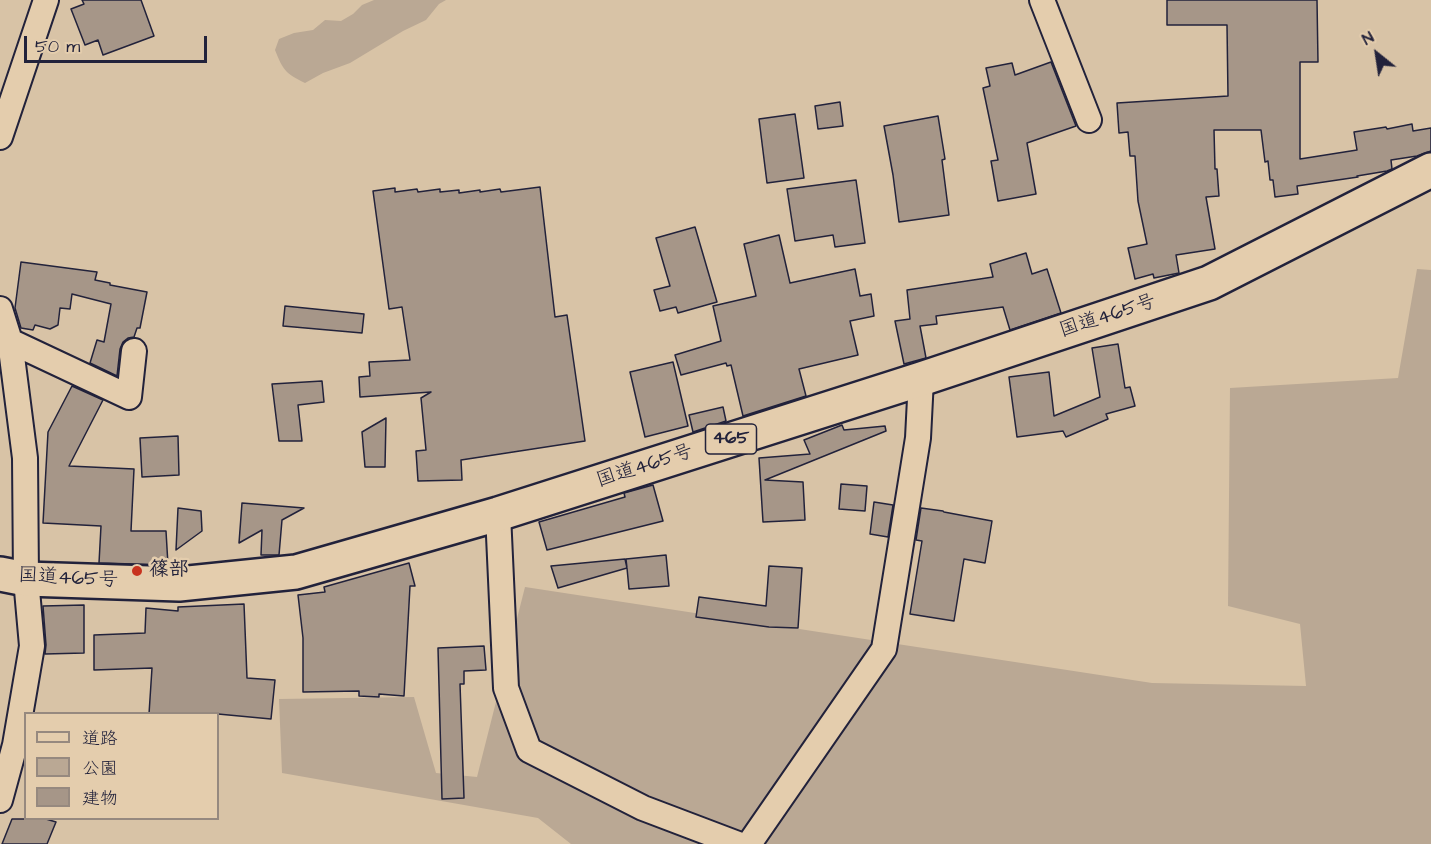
<!DOCTYPE html>
<meta charset="utf-8">
<style>
body{margin:0}
#map{position:relative;width:1431px;height:844px;overflow:hidden;background:#d8c3a6;font-family:"Architects Daughter","Klee One",sans-serif}
canvas{display:block}
.legend{position:absolute;left:24px;top:712px;width:195px;height:108px;box-sizing:border-box;background:#e4cdad;border:2px solid #96897f;margin:0;padding:8px 10px;list-style:none;font-size:18px;color:#22223b}
.legend li{display:flex;align-items:center;gap:12px;height:30px}
.legend b{width:30px;border:2px solid #96897f}
.north{position:absolute;left:1347px;top:24px;width:60px;height:60px;-webkit-text-stroke:4px #e4cdad;paint-order:stroke;rotate:330deg;font-size:16px;font-weight:700;line-height:24px;text-align:center;color:#22223b}
.north::after{content:'';display:block;margin:auto;width:21px;height:27px;background:#22223b;clip-path:polygon(50% 0,100% 100%,50% 72%,0 100%)}
.scale{position:absolute;left:24px;top:36px;width:183px;height:27px;box-sizing:border-box;border:3px solid #22223b;border-top:0;padding-left:8px;font-size:18px;line-height:21px;white-space:nowrap;color:#22223b;-webkit-text-stroke:4px #e4cdad;paint-order:stroke}
</style>
<div id="map">
<canvas width="1431" height="844"></canvas>
<ul class="legend">
<li><b style="height:8px;background:#e4cdad"></b>道路</li>
<li><b style="height:16px;background:#baa894"></b>公園</li>
<li><b style="height:16px;background:#a69688"></b>建物</li>
</ul>
<div class="north">N</div>
<div class="scale">50 m</div>
</div>
<script>
const c = document.querySelector('canvas').getContext('2d');
c.lineJoin = 'round';
function paint(path, color) { c.fillStyle = color; c.fill(path, 'evenodd'); }
function stroke(path, color, width, dash) { c.strokeStyle = color; c.lineWidth = width; c.lineCap = dash ? 'butt' : 'round'; c.setLineDash(dash || []); c.stroke(path); }
function drawText(font, color, halo, rows, align = 'center') {
  c.font = font + ' "Architects Daughter","Klee One",sans-serif'; c.lineWidth = 5; c.setLineDash([]); c.textBaseline = 'middle'; c.strokeStyle = halo; c.fillStyle = color; for (const [text, x, y, turn = 0] of rows) {
    c.save(); c.translate(x, y); c.rotate((+turn || 0) * Math.PI / 180); c.textAlign = isNaN(turn) ? turn : align; if (halo) c.strokeText(text, 0, 0); c.fillText(text, 0, 0); c.restore();
  }
}
const green = new Path2D(`
 M374,0H446L439,4L426,20L403,31L350,63L323,73L305,83C285,73 283,70 275,50L279,39L294,33L313,30L325,20L341,21L353,14L362,5Z
 M1417,269L1431,270V844H571L538,818L282,773L279,699L414,697L436,773L477,777L525,587L1152,683L1306,686L1300,624L1228,606L1230,388L1398,378Z`);
const building = new Path2D(`
 M82,0H141L154,36L103,55L98,40L85,45L71,9L84,4Z
 M1167,0H1317L1318,62H1300V159L1357,150L1354,132L1386,127L1387,129L1412,124L1413,131L1431,128V151L1417,156L1391,160L1392,169L1387,171L1357,176L1358,177L1297,186L1298,194L1275,197L1273,180H1270L1268,161L1265,162L1261,130H1214L1215,169H1217L1219,196L1206,197L1215,249L1176,255L1179,273L1154,278L1153,274L1135,279L1128,248L1147,244L1138,201L1135,156H1130L1128,132L1119,133L1117,103L1228,96L1227,25H1167Z
 M1051,62L1076,126L1027,143L1036,194L998,201L991,161L998,160L983,88L990,86L986,68L1012,63L1015,75Z
 M840,102L843,126L818,129L815,106Z
 M795,114L804,178L767,183L759,119Z
 M938,116L945,159L942,160L949,215L899,222L893,175L884,126Z
 M856,180L865,243L835,247L833,235L795,241L787,189Z
 M540,187L555,317L567,315L585,441L461,460L462,480L418,481L416,451L426,450L421,398L431,392L360,397L359,377L370,376L369,362L410,360L402,307L389,309L373,191L395,188V192L417,189L418,192L440,189V192L459,190V193L480,190V192L500,189L501,192Z
 M695,227L717,302L678,313L676,307L660,311L654,290L670,286L656,238Z
 M779,235L790,283L855,269L860,296L871,294L874,316L850,321L858,355L799,369L806,396L743,416L731,365L727,366L726,363L681,375L675,355L721,341L713,306L756,296L744,244Z
 M1026,253L1032,274L1047,269L1061,313L1010,330L1003,307L936,316L937,324L920,326L926,358L904,364L895,321L910,319L907,290L993,277L990,264Z
 M21,262L97,272L95,280L110,283V285L147,292L140,328H137L134,337L128,338L123,342L120,349L117,376L90,363L97,340L104,342L111,304L72,294L70,309L60,308L58,325L50,329L35,325L33,330L21,328L15,308Z
 M285,306L364,314L362,333L283,326Z
 M1118,344L1125,388L1130,387L1135,406L1106,414L1108,419L1066,437L1063,431L1017,437L1009,377L1049,372L1054,416L1100,397L1092,348Z
 M673,362L688,426L645,437L630,372Z
 M322,381L324,402L298,405L302,441H279L272,384Z
 M72,386L103,400L69,466L134,469L131,531H166L168,565L99,563L101,526L43,523L48,432Z
 M723,407L726,421L693,432L689,415Z
 M386,418L385,467H365L362,432Z
 M842,425L844,430L885,426L886,431L765,480L803,482L805,520L763,522L759,458L810,454L804,440Z
 M178,436L179,475L142,477L140,438Z
 M841,484L867,486L865,511L839,509Z
 M653,485L663,521L547,550L539,522L625,497L624,493Z
 M874,502L893,505L888,537L870,534Z
 M242,503L304,508L282,520L279,555H261L262,530L239,543Z
 M178,508L201,511L202,531L176,550Z
 M921,508L943,511L944,512L992,521L985,563L964,559L954,621L910,614L922,541L916,540Z
 M666,555L669,586L629,589L627,568L558,588L551,566L625,559L627,568L626,559Z
 M409,563L415,586H410L404,696L379,694V697L359,696V691L303,692V638L298,595L325,592L324,587Z
 M769,566L802,568L798,628L769,627L696,617L699,597L766,606Z
 M244,604L247,678L275,680L271,719L218,714H149L152,668L94,670V635L145,633L146,608L178,611V607Z
 M84,605V653L45,654L46,645L43,606Z
 M484,646L486,670L464,671V684H460L464,798L442,799L438,648Z
 M12,819H46L56,822L47,844H2Z`);
const street = new Path2D(`
 M1042,0L1089,120
 M0,137L46,0
 M0,309L10,341L25,458L26,579L32,646L15,745L0,800
 M10,341L129,397L134,351
 M498,514L506,688L529,750L643,808L738,844
 M749,844L884,649L918,438L921,379`);
const highway = new Path2D(`
 M0,574L26,579L179,584L296,572L498,514L921,379L1209,283L1431,170`);
const markers = [
 [137,571,6,"#c8321e"]
];
const shields = [
 [731,439,51]
];
const shieldNames = [
 ["465",731,439]
];
const streetNames = [
 ["国道465号",1108,317,-18],
 ["国道465号",645,467,-18],
 ["国道465号",68,579,3]
];
const poiNames = [
 ["篠部",149,571]
];
paint(green, '#baa894');
paint(building, '#a69688');
stroke(building, '#22223b', 1.5);
stroke(street, '#22223b', 28);
stroke(highway, '#22223b', 38);
stroke(street, '#e4cdad', 24);
stroke(highway, '#e4cdad', 33);
for (const [x, y, r, color] of markers) { const dot = new Path2D(); dot.arc(x, y, r, 0, 2 * Math.PI); c.fillStyle = color; c.fill(dot); stroke(dot, '#e4cdad', 2); }
for (const [x, y, w] of shields) { const box = new Path2D(); box.roundRect(x - w / 2, y - 15, w, 30, 4.5); c.fillStyle = '#e4cdad'; c.fill(box); stroke(box, '#22223b', 1.5); }
drawText('bold 18px', '#22223b', null, shieldNames);
drawText('20px', '#22223b', '#e4cdad', streetNames);
drawText('bold 20px', '#22223b', '#e4cdad', poiNames, 'left');
</script>
